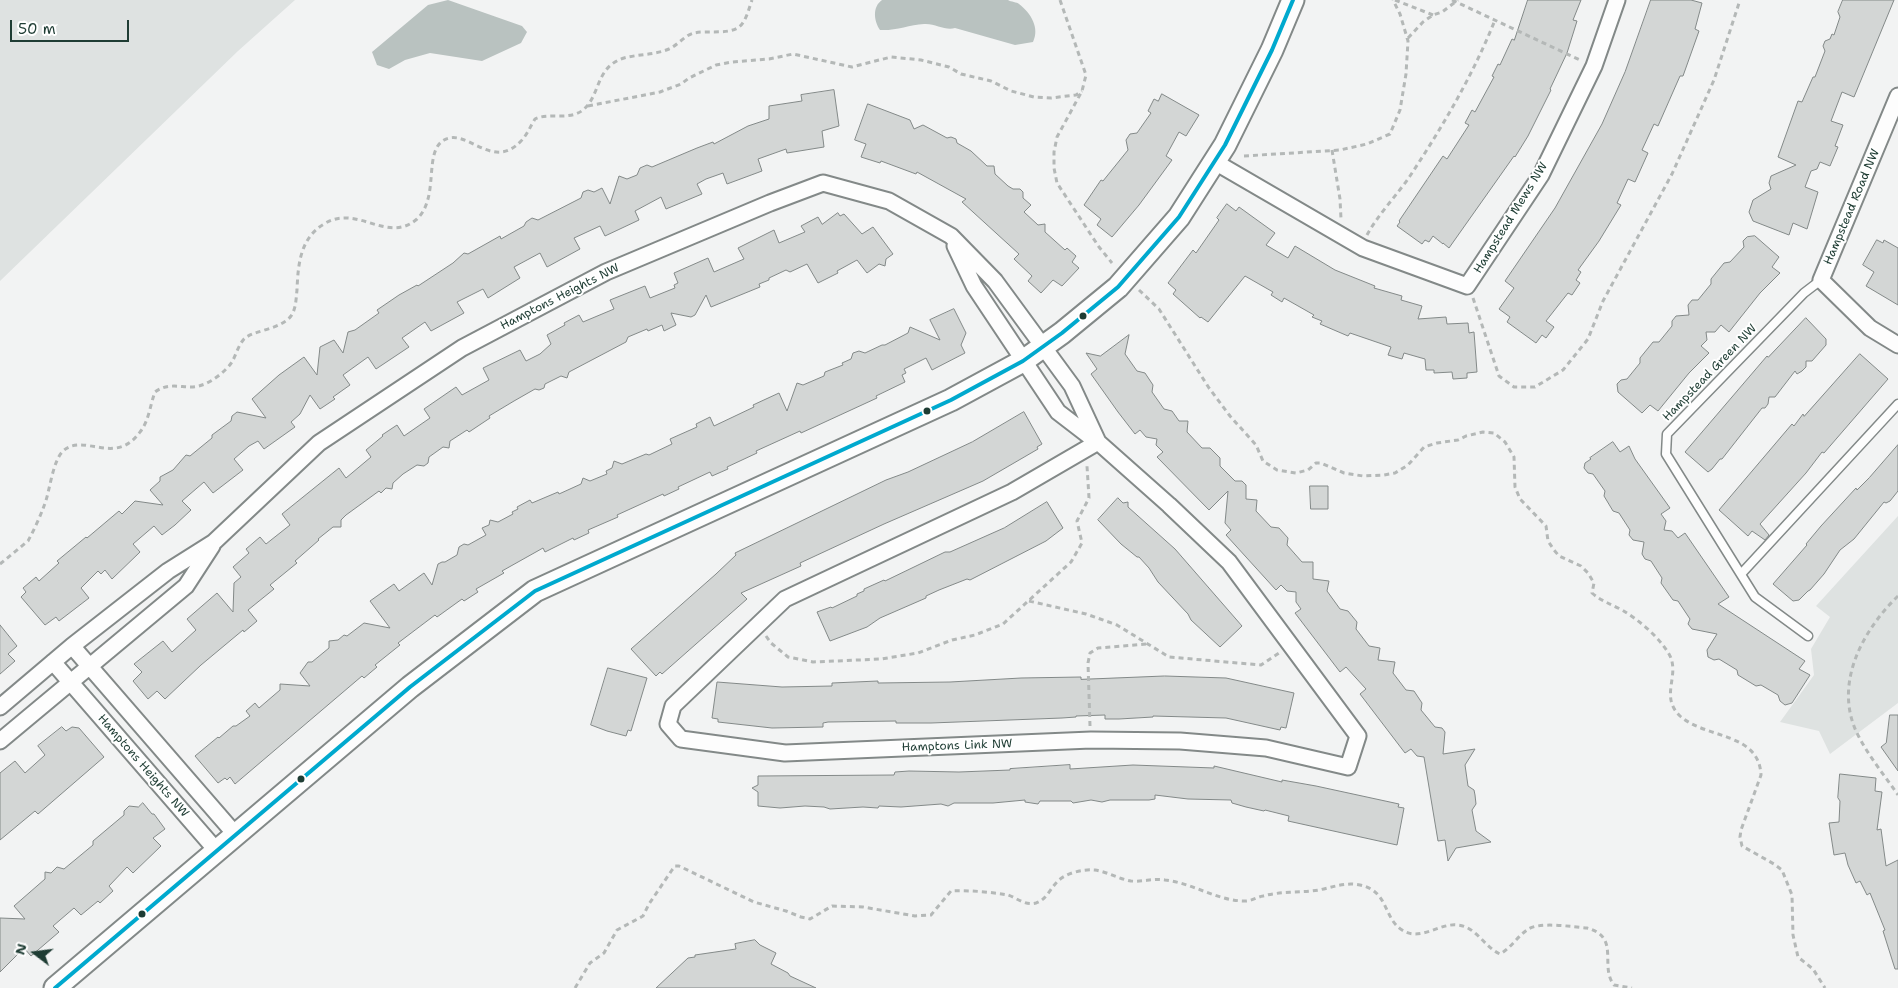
<!DOCTYPE html>
<style>
body{margin:0}
#map{position:relative;width:1898px;height:988px;overflow:hidden;background:#f2f3f3;font-family:"Shantell Sans",sans-serif}
canvas{display:block}
.north{position:absolute;left:10px;top:928px;width:50px;height:50px;-webkit-text-stroke:4px #fff;paint-order:stroke;rotate:285deg;font-size:14px;font-weight:700;line-height:20px;text-align:center;color:#1f3d34}
.north::after{content:'';display:block;margin:auto;width:18px;height:22px;background:#1f3d34;clip-path:polygon(50% 0,100% 100%,50% 72%,0 100%)}
.scale{position:absolute;left:10px;top:20px;width:119px;height:22px;box-sizing:border-box;border:2px solid #1f3d34;border-top:0;padding-left:6px;font-size:15px;line-height:18px;white-space:nowrap;color:#1f3d34;-webkit-text-stroke:4px #fff;paint-order:stroke}
</style>
<div id="map">
<canvas width="1898" height="988"></canvas>
<div class="north">N</div>
<div class="scale">50 m</div>
</div>
<script>
const c = document.querySelector('canvas').getContext('2d');
c.lineJoin = 'round';
function paint(path, color) { c.fillStyle = color; c.fill(path, 'evenodd'); }
function stroke(path, color, width, dash) { c.strokeStyle = color; c.lineWidth = width; c.lineCap = dash ? 'butt' : 'round'; c.setLineDash(dash || []); c.stroke(path); }
function drawText(font, color, halo, rows, align = 'center') {
  c.font = font + ' "Shantell Sans",sans-serif'; c.lineWidth = 4; c.setLineDash([]); c.textBaseline = 'middle'; c.strokeStyle = halo; c.fillStyle = color; for (const [text, x, y, turn = 0] of rows) {
    c.save(); c.translate(x, y); c.rotate((+turn || 0) * Math.PI / 180); c.textAlign = isNaN(turn) ? turn : align; if (halo) c.strokeText(text, 0, 0); c.fillText(text, 0, 0); c.restore();
  }
}
const green = new Path2D(`
 M0,0H295L238,51L0,281Z
 M1898,516V703L1830,754L1819,731L1780,722L1814,675L1811,649L1830,617L1816,606Z`);
const water = new Path2D(`
 M448,0L522,26L527,32L521,43L482,61L430,53L405,60L389,69L377,65L372,52L428,5Z
 M882,0H1008C1011,2 1017,2 1019,4C1031,13 1040,28 1033,42L1015,45L955,28C945,31 935,23 924,24C909,25 895,31 880,30C874,21 872,7 882,0Z`);
const building = new Path2D(`
 M1528,0H1581L1573,20L1577,21L1567,53L1550,89L1551,90L1528,136L1515,157L1514,156L1449,248L1443,243V244L1433,236L1429,242L1425,240L1422,244L1397,226L1400,222L1399,221L1443,156L1447,159L1469,125L1465,123L1472,110L1475,112L1494,77L1492,76L1498,64L1500,65L1512,39L1514,40Z
 M1651,0H1691L1702,3L1695,29L1699,31L1683,76H1680L1658,126L1654,124L1642,150L1648,153L1635,182L1628,179L1617,203L1621,205L1599,241L1578,270L1581,272L1576,280L1580,283L1572,295L1568,293L1546,321L1554,327L1546,338L1542,335L1536,343L1507,322L1510,317L1499,309L1514,288L1505,281L1555,208L1602,124L1625,72Z
 M1843,0H1894L1854,97L1842,92L1831,121L1843,125L1835,146L1838,147L1830,166L1820,162L1817,169L1811,171L1805,187L1818,192L1807,229L1793,223L1789,235L1753,221L1749,212L1753,200L1771,189L1769,183L1771,176L1796,165L1778,157L1798,101L1802,102L1813,77H1815L1825,51L1823,46L1825,41L1830,39L1832,34L1834,35L1840,17L1838,12Z
 M834,90L839,126L822,131L824,147L787,153L786,149L758,159L762,171L727,184L723,173L706,179L697,184L702,194L666,209L661,197L635,211L639,220L605,236L600,226L574,238L580,249L547,267L540,253L514,267L520,278L488,298L483,289L457,302L464,313L431,331L425,322L402,338L409,347L376,369L368,357L343,375L350,385L333,397L335,399L320,409L310,395L300,414L291,422L295,427L264,449L258,441L249,446L234,459L243,470L213,493L204,482L182,501L191,510L175,525L162,535L154,526L133,544L140,552L112,579L105,570L101,574L98,571L81,588L89,598L59,621L56,617L45,625L21,597L26,592L23,588L36,577L39,581L59,563L57,561L86,537L87,538L119,511L122,514L135,501L163,505L150,490L160,481V477L173,470L186,455L190,456L212,438V435L231,421L232,416L237,412L266,418L252,399L279,375L304,357L317,375L320,347L334,340L343,353L348,332L355,330L379,313L377,310L399,295L417,285L418,286L453,263L464,253L468,254L500,236L501,239L524,226L526,222L532,218L538,220L581,198L583,192L588,190L594,192L602,188L610,204L619,176L627,179L637,175L640,168L647,165L652,167L697,148L713,142L714,144L748,126L769,119V106L802,101L801,95Z
 M1162,94L1199,115L1186,136L1179,132L1166,156L1172,160L1139,205L1112,237L1097,225L1101,219L1084,205L1101,180L1103,181L1128,150L1126,140L1130,134L1137,133L1151,113L1148,111L1154,99L1158,101Z
 M868,104L910,120L914,129L923,125L947,138L951,137L956,139L957,143L971,151L987,166H994L995,174L1008,186L1013,189H1020L1023,192V198L1031,205L1024,212L1038,225L1045,224V232L1065,250L1067,248L1076,256L1072,262L1079,268L1062,286L1053,280L1041,293L1028,281L1032,276L1014,259L1019,254L962,202L966,199L917,172L916,174L881,161L880,163L861,157L866,144L855,140Z
 M1227,204L1236,211L1239,207L1275,233L1266,245L1288,258L1295,246L1335,270L1375,286L1374,288L1402,296L1401,300L1422,306L1418,319L1446,317L1447,324L1468,323L1469,333L1474,332L1477,372L1467,373V378L1453,379L1452,372L1434,373V370H1426L1425,359L1404,353L1402,359L1388,355L1391,347L1350,333L1348,336L1320,324L1322,321L1312,317L1314,315L1284,298L1282,302L1271,295L1273,292L1245,276L1208,322L1201,317L1200,318L1173,294L1176,290L1168,283L1193,250L1196,253L1219,220L1217,218Z
 M838,213L840,216L844,214L862,234L873,227L893,254L886,259L885,266L879,264L867,273L857,260L837,271L838,273L818,283L807,264L790,272L786,270L769,278V280L759,284L760,287L711,307L706,295L695,315L691,317L671,313L676,325L664,331L662,325L648,331L647,329L628,337L626,342L569,372L567,378L561,376L545,384L544,388L539,390L535,389L514,401L489,416L490,418L469,432L467,430L450,441L449,448L443,447L429,457L428,463L424,466L417,465L403,474L393,483L392,489L386,488L381,493L379,491L346,515L341,520V527H333L318,539L319,540L295,561L297,563L270,585L274,589L248,610L257,621L244,632L243,630L201,665L165,699L157,691L148,699L133,681L142,672L134,664L163,641L172,652L196,630L187,619L217,593L233,612L234,583L241,577L233,567L249,553L246,549L260,537L266,544L290,525L282,514L339,468L346,478L371,457L366,450L383,436L382,435L397,425L404,436L430,418L424,409L456,387L462,395L489,380L483,368L520,350L526,361L540,354L551,344L547,335L565,325L564,323L579,315L583,322L614,309L610,300L645,286L650,298L675,288L674,285L678,283L674,273L708,258L714,272L744,259L738,248L774,230L779,243L805,232L801,226L818,217L822,224Z
 M1755,236L1779,257L1772,267L1780,273L1760,293L1729,332L1721,325L1715,332H1706L1707,340L1701,346L1709,353L1689,373L1658,411L1650,405L1642,413L1618,392L1617,384L1621,380L1627,379L1640,363V358L1653,342H1659L1672,326V321L1676,316L1689,315L1688,305L1692,300H1698L1711,284V279L1724,263L1730,262L1744,247L1743,241L1747,237Z
 M1877,240L1883,243L1884,240L1898,248V305L1866,286L1874,272L1863,265Z
 M954,309L966,333L961,345L965,353L932,370L926,358L904,369L906,373L902,375L905,382L876,396L877,398L801,433L800,431L756,451L757,453L727,467L728,469L712,476L710,472L678,487L679,489L664,496L663,494L617,515L618,517L588,530L589,533L574,540L573,538L545,552L543,548L502,571L504,573L476,589L478,592L464,601L462,599L437,617L435,615L398,643L400,645L375,665L377,667L364,678L362,676L235,784L230,777L227,780L225,778L218,783L195,756L218,737L219,738L233,726H236L250,716L246,711L255,703L259,708L280,690V684L310,686L300,673L308,662H312L329,648V641L338,640L344,635L347,636L364,623L390,628L370,601L394,584L399,591L424,573L432,585L438,564L442,562H445L457,555L459,547L464,544L468,545L486,535L482,528L489,525L490,520L498,522L513,514L512,512L518,509L517,507L530,500L532,503L558,492L559,494L581,484L583,478L590,481L607,474L606,471L612,468L614,461L622,464L646,454L649,455L672,444L670,439L697,427L696,424L710,417L714,426L754,407L753,405L779,393L787,411L797,383L803,385L824,376L825,372L843,365L842,363L851,359L853,353L859,351L865,353L882,345H885L908,333L910,327L940,340L930,320Z
 M1806,318L1826,339V345L1812,361H1806V367L1802,371L1797,374L1795,371L1775,397H1769L1768,404L1765,408H1762L1722,459H1720L1712,469L1708,472L1685,452L1767,356L1768,357Z
 M1129,335L1125,354L1137,371L1145,373L1153,385L1152,392L1164,409L1172,411L1179,421H1188L1187,432L1202,448H1210L1220,458V466L1235,481H1242L1246,485V499L1257,500L1256,511L1271,527L1279,528L1288,538L1287,545L1302,562H1313V579L1329,581L1327,591L1340,609L1348,611L1357,622L1356,629L1369,646L1380,648L1378,660L1395,662L1393,673L1406,690L1414,691L1422,703L1421,710L1435,727L1442,728L1445,732L1443,754L1475,749L1465,765L1468,786L1474,790L1475,795L1476,804L1472,810L1476,831L1491,842L1456,848L1448,861L1445,840L1438,841L1424,757L1417,756L1411,749L1405,753L1360,694L1366,689L1346,667L1340,672L1295,613L1301,609L1296,602V592L1287,591L1281,585L1276,590L1226,535L1231,530L1225,523L1228,491L1209,510L1157,457L1163,452L1156,445L1157,439L1146,437L1140,430L1135,434L1118,412L1091,374L1097,369L1086,353L1100,356Z
 M1860,354L1888,379L1824,453L1822,452L1806,473L1760,524L1769,535L1765,540L1752,531L1748,536L1719,510L1792,424L1794,426L1803,414L1804,416Z
 M1024,412L1042,444L1037,447L1038,449L983,481L884,524L800,563L801,566L741,593L747,599L662,674L660,672L656,676L631,649L716,574L736,555L735,553L886,480L908,472L972,442Z
 M1613,442L1620,452L1629,446L1635,459L1670,508L1661,514L1666,521L1664,530L1672,531L1678,538L1685,533L1729,597L1718,604L1805,661L1799,669L1810,675L1792,703L1785,705L1780,701L1778,695L1761,685L1756,686L1738,675L1737,670L1719,659L1714,660L1708,657L1707,650L1717,634L1692,629L1688,624L1690,619L1678,601L1673,600L1661,583L1662,578L1651,561L1645,559L1642,554L1644,542L1633,540L1629,535L1630,530L1619,513L1613,511L1604,496L1605,491L1593,474L1588,473L1584,468L1585,463L1591,459L1590,458Z
 M1898,445V491L1890,501L1886,503L1884,502L1854,539L1840,550L1824,574L1810,590L1808,591L1799,600L1793,601L1773,584L1807,545L1806,544L1821,526L1856,488L1857,490L1869,478Z
 M1310,486H1328V509H1311Z
 M1118,498L1123,503L1128,502V507L1175,549L1242,626L1220,647L1191,620L1188,614L1158,582L1149,568L1139,557H1137L1121,544L1098,520Z
 M1047,502L1063,528L1046,541L970,580L967,579L939,590L926,596V598L880,618L867,627L830,641L817,612L831,607L832,608L857,596V594L864,591V589L884,580L885,581L945,552H950L1004,528Z
 M0,625L17,646L8,654L15,661L0,674Z
 M608,668L647,678L631,731L628,730L626,736L607,731L591,725Z
 M1165,676L1226,678L1294,693L1286,728L1281,727L1280,730L1226,718L1153,716V717L1119,719H1105V715L1076,716V717L1062,718L931,723H896V721L828,722L823,723V727L772,728L718,722V719L712,718L717,682L782,687L832,686V683L878,681V683L950,682L1021,678L1081,677V679Z
 M1890,715H1898V771L1881,747L1886,743Z
 M62,727L66,731L72,727L79,728L104,757L38,814L35,811L0,840V773L15,761L25,773L45,755L38,746Z
 M1070,765V769L1133,765L1214,768V766L1282,782V780L1316,786L1399,804L1398,807L1404,808L1397,845L1288,821L1289,816L1265,810L1264,811L1246,807L1232,803L1231,800L1188,799L1155,795V799L1149,800H1110L1102,802L1091,800L1073,803L1071,801H1040L1038,804L1025,802V800L993,803H954L948,806L941,804L901,807L879,806L878,808L863,807L830,809L824,807L805,806L780,808L758,806V792L752,788L758,785V776L894,775L895,772L909,771L959,772L1010,770V769Z
 M1840,774L1876,778L1875,791L1882,792L1877,830L1881,829L1886,866L1898,860V969H1895L1883,931L1885,930L1870,893L1867,895L1860,881L1856,883L1848,865L1845,853L1834,855L1829,823L1839,822L1840,801L1838,798Z
 M143,803L152,814H154L165,829L153,838L161,846L133,873L127,867L109,886L113,891L100,903L98,901L81,915L74,908L53,926L59,932L31,956L24,948L0,972V918L25,919L14,906L45,879V872L51,873L57,867L64,869L93,845V841L124,815V811L129,806L138,807Z
 M755,940L760,945L776,953L771,964L788,973L790,976L816,988H656L688,958L695,957V955L736,949L735,944Z`);
const path = new Path2D(`
 M1060,0L1086,75L1082,91L1057,137L1054,152V168L1057,183L1099,247L1112,263
 M1395,0L1433,15
 M1452,0L1582,61
 M1408,38L1423,22L1433,15L1442,12L1458,0
 M588,106L660,92L681,84L689,78L716,65L732,62L769,59L793,54L852,67L891,57L921,60L949,67L961,74L991,81L1011,91L1034,97L1051,98L1076,95L1082,91
 M1332,150L1340,199L1341,219
 M1244,156L1340,150L1367,144L1390,134L1400,110L1406,74L1408,41L1400,14L1393,0
 M1367,235C1377,216 1397,195 1410,176C1443,126 1473,75 1495,20
 M1139,290L1159,309L1209,388L1230,416L1256,445L1263,461L1277,470L1296,473L1308,470L1316,463H1321L1344,473L1363,476L1384,475L1395,473L1408,465L1424,447L1437,443L1458,440L1466,436L1483,432L1494,433L1505,442L1514,457L1515,487L1520,499L1546,526L1548,541L1554,550L1559,556L1581,566L1588,573L1594,583L1592,593C1601,601 1611,604 1622,610C1639,620 1659,637 1669,654C1681,675 1659,696 1680,716C1706,739 1759,732 1761,775L1741,830L1740,837L1742,846L1774,864L1782,870L1792,895L1793,935L1798,957L1813,969L1825,988
 M1473,298L1499,376L1514,387H1535L1563,370L1588,339L1603,301L1672,174L1714,80L1740,0
 M0,564L28,541C34,530 40,517 44,506C50,492 52,462 63,451C84,432 115,467 140,432C149,421 150,405 155,392C171,380 187,391 202,385C212,382 226,371 232,362C236,355 238,346 244,339C253,330 280,330 291,316C296,309 296,299 297,290C298,265 300,238 324,224C357,203 387,245 417,219C440,197 423,152 444,140C467,127 492,172 521,141C527,135 530,127 535,119C549,112 569,121 583,110C601,95 595,67 624,58C639,54 655,55 669,49C678,45 685,35 694,33C708,30 728,35 739,27C746,22 749,8 752,0
 M1898,596C1861,632 1832,687 1859,737C1870,758 1885,776 1898,795
 M1029,601L1086,614L1117,625L1169,657L1261,665L1279,653
 M766,636L771,643L788,657L813,662L881,659L918,653L952,640L975,635L1003,624L1071,562L1082,543L1077,521L1089,498L1087,466
 M1090,726L1088,663L1090,653L1098,648L1146,644
 M575,988L590,963L604,953L617,930L643,916L649,904L672,870L675,866H679L754,902L786,911L801,917L810,919L832,906L863,907L915,916L931,915L951,891C969,890 990,892 1008,895C1017,898 1025,906 1036,903C1046,900 1050,889 1057,882C1065,873 1083,869 1095,870C1108,872 1119,879 1131,881C1143,882 1154,878 1165,880C1193,883 1217,901 1245,901C1252,901 1257,897 1263,896C1281,891 1301,893 1319,890C1333,887 1346,882 1360,885C1389,891 1383,918 1402,930C1420,942 1439,923 1457,925C1476,926 1484,947 1500,954C1511,948 1517,937 1527,930C1538,921 1573,927 1587,928C1621,937 1599,966 1614,985L1632,988`);
const lane = new Path2D(`
 M1741,574L1898,404
 M1808,636L1755,597L1666,454L1667,434L1804,293L1821,280`);
const street = new Path2D(`
 M1898,96L1821,280L1870,328L1898,345
 M1215,162L1363,248L1467,286L1541,175L1594,66L1617,0
 M955,246L974,286L1058,412L1097,442
 M1098,442L1169,505L1229,562L1358,736L1348,767L1266,748L1180,741L1091,740L785,753L681,739L668,724L673,706L785,599L1012,492Z
 M72,646L235,834
 M53,662L216,850
 M0,707L72,646L168,571L214,542L319,443L462,348L606,272L770,203L823,183L889,201L951,236L995,281L1072,386L1098,442
 M0,741L186,586L212,546`);
const secondary = new Path2D(`
 M55,988L410,687L535,591L951,400L1023,361L1062,333L1118,287L1179,217L1225,145L1272,50L1293,0`);
const bus1 = new Path2D(`
 M55,988L410,687L535,591L951,400L1023,361L1062,333L1118,287L1179,217L1225,145L1272,50L1293,0`);
const markers = [
 [1083,316,4.5,"#1f3d34"],
 [927,411,4.5,"#1f3d34"],
 [301,779,4.5,"#1f3d34"],
 [142,914,4.5,"#1f3d34"]
];
const streetNames = [
 ["Hampstead Road NW",1852,207,-67],
 ["Hampstead Mews NW",1511,218,-58],
 ["Hamptons Heights NW",560,297,-27],
 ["Hampstead Green NW",1710,373,-46],
 ["Hamptons Link NW",957,746,-2],
 ["Hamptons Heights NW",143,766,49]
];
paint(green, '#dee2e1');
paint(water, '#b9c2c0');
paint(building, '#d3d6d5');
stroke(building, '#838988', 1);
stroke(lane, '#838988', 11);
stroke(street, '#838988', 19);
stroke(secondary, '#838988', 25);
stroke(path, '#b4b8b7', 3, [5, 4]);
stroke(lane, '#fdfdfd', 8);
stroke(street, '#fdfdfd', 15);
stroke(secondary, '#fdfdfd', 21);
stroke(bus1, '#00a9ce', 4);
for (const [x, y, r, color] of markers) { const dot = new Path2D(); dot.arc(x, y, r, 0, 2 * Math.PI); c.fillStyle = color; c.fill(dot); stroke(dot, '#fff', 2); }
drawText('12px', '#1f3d34', '#fff', streetNames);
</script>
